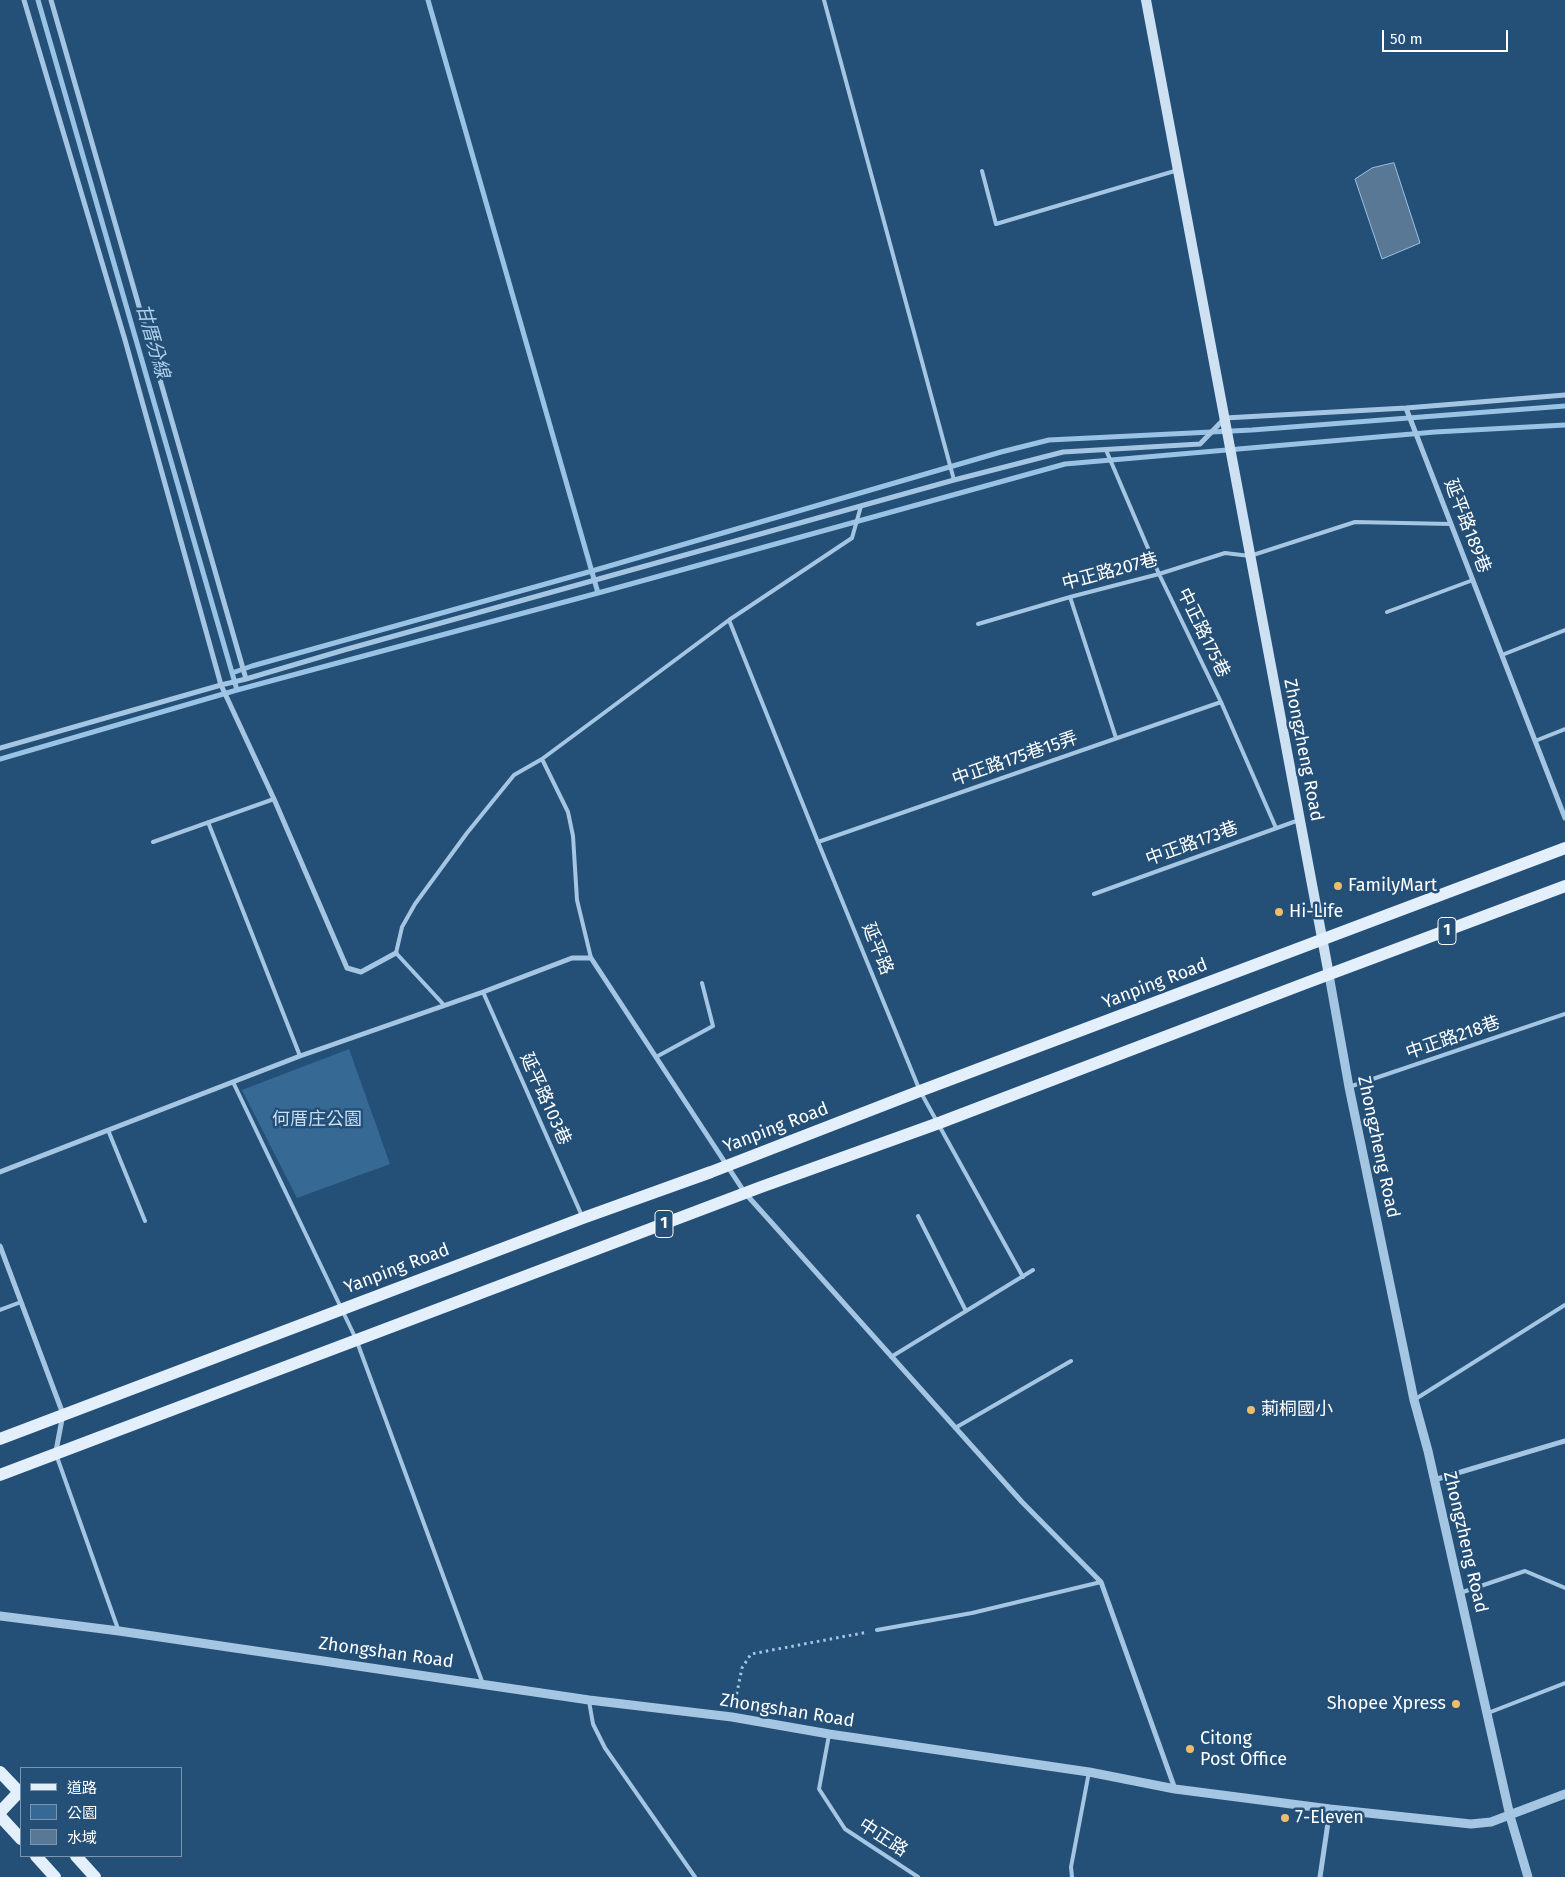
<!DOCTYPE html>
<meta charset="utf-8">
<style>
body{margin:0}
#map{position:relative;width:1565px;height:1877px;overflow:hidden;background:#244f77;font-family:"Fira Sans","Noto Sans TC",sans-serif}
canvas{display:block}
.legend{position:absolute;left:20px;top:1767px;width:162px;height:90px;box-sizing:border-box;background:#244f77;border:1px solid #7c95ad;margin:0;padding:6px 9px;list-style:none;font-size:15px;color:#fff}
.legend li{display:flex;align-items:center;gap:10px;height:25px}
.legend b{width:25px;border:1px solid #7c95ad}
.scale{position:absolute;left:1382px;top:30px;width:126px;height:22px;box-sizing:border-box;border:2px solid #fff;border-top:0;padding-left:6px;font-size:15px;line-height:18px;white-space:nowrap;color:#fff;-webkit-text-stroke:4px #244f77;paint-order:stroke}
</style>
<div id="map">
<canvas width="1565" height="1877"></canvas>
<ul class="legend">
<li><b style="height:6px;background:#e4effc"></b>道路</li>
<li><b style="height:14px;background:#376995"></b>公園</li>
<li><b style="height:14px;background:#587896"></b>水域</li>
</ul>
<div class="scale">50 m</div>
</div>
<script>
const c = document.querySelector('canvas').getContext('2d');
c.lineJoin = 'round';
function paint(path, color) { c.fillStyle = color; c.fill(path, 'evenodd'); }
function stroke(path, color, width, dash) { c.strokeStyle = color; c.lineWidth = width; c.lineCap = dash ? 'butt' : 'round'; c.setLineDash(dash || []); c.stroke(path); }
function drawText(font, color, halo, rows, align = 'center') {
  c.font = font + ' "Fira Sans","Noto Sans TC",sans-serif'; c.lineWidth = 5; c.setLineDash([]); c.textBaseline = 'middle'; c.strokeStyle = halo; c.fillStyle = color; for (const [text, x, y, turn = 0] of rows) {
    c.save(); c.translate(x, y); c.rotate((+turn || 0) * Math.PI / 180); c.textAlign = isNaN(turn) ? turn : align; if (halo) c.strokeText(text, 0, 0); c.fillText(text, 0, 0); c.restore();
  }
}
const green = new Path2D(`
 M349,1049L390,1164L297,1198L242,1090Z`);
const water = new Path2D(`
 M1394,163L1420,243L1382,259L1355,179L1372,168Z`);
const stream = new Path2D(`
 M38,0L237,690
 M428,0L598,593
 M232,673L252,666L592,571L1001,452L1049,440L1252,430L1565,406
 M0,759L237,690L598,593L1065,464L1435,432L1565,425`);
const path = new Path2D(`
 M734,1707L742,1668L751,1654L868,1632`);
const service = new Path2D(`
 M824,0L954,480
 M982,171L996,224L1178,170
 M1106,450L1159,574L1221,702L1276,828
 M1070,597L1116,738
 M1387,612L1473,580
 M729,620L818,842L920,1091L1023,1277
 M978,624L1070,597L1159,574L1225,553L1250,556L1355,522L1451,524
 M1502,655L1565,630
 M1535,741L1565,729
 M542,759L729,620L852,538L861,506
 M208,822L300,1056
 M153,842L274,799
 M818,842L1221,702
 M1094,894L1299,820
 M483,992L582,1216
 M444,1005L396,953L402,927L415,904L467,833L514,775L542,759L568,812L573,836L577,900L591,958
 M656,1057L713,1026L702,983
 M233,1082L356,1339L483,1684
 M1349,1087L1565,1014
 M108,1130L145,1221
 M918,1216L966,1311
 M0,1310L21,1302
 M891,1357L1033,1270
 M1414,1400L1565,1305
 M955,1428L1071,1361
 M57,1457L118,1629
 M1460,1593L1525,1571L1565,1588
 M877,1630L972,1613L1101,1582
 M589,1701L593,1724L605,1748L695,1877
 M1488,1713L1565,1683
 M829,1735L819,1789L845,1829L918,1877
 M1072,1877L1071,1867L1089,1772`);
const minor = new Path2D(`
 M24,0L125,340L221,685L274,799L347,968L361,972L396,953
 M51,0L246,679
 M1406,408L1565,818
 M0,748L221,685L246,679L344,650L954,480L1063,452L1200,444L1225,418L1406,408L1565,395
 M0,1172L300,1056L483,992L572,958H591L745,1193L1022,1502L1101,1582L1175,1789
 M0,1246L63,1414L56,1451
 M1434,1480L1565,1441
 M1320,1877L1330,1809`);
const tertiary = new Path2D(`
 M1329,975L1349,1087L1414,1400L1428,1451L1510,1816L1528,1877
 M0,1616L119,1631L589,1700L732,1717L829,1734L1089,1772L1175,1789L1330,1809L1471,1824L1491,1822L1565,1794`);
const secondary = new Path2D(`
 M1146,0L1329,975`);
const primary = new Path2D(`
 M0,1439L583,1218L711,1172L920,1091L1565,848
 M0,1475L761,1187L939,1123L1306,983L1565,886
 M0,1772L21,1794
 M0,1812L19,1792
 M0,1816L21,1839
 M36,1856L55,1877
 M76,1856L95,1877`);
const markers = [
 [1338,886,5,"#edbd69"],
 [1279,912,5,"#edbd69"],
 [1251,1410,5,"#edbd69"],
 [1456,1704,5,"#edbd69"],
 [1190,1749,5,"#edbd69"],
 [1285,1818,5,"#edbd69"]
];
const shields = [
 [1447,931,18],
 [664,1224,18]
];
const shieldNames = [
 ["1",1447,931],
 ["1",664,1224]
];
const streetNames = [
 ["延平路189巷",1467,526,69],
 ["中正路207巷",1110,572,-15],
 ["中正路175巷",1203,633,64],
 ["Zhongzheng Road",1303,750,79],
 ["中正路175巷15弄",1015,759,-19],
 ["中正路173巷",1192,844,-20],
 ["延平路",877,949,68],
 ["Yanping Road",1155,984,-21],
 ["中正路218巷",1453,1038,-19],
 ["延平路103巷",545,1099,66],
 ["Yanping Road",776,1128,-21],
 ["Zhongzheng Road",1378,1147,78],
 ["Yanping Road",397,1269,-21],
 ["Zhongzheng Road",1465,1542,77],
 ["Zhongshan Road",386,1653,8],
 ["Zhongshan Road",787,1711,9],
 ["中正路",883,1838,33]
];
const poiNames = [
 ["FamilyMart",1348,886],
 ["Hi-Life",1289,912],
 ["莿桐國小",1261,1410],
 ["Shopee Xpress",1446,1704,"right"],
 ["Citong",1200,1739],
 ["Post Office",1200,1760],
 ["7-Eleven",1295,1818]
];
const parkNames = [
 ["何厝庄公園",317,1120]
];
const waterNames = [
 ["甘厝分線",152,341,74]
];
paint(green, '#376995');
paint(water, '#587896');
stroke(water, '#99c2e4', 1);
stroke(stream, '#99c2e4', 5);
stroke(path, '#a5c6e3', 3, [2.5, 4]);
stroke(service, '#a5c6e3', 4);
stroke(minor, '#a5c6e3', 5);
stroke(tertiary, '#a5c6e3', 9);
stroke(secondary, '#cee1f3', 10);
stroke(primary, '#e4effc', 12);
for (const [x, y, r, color] of markers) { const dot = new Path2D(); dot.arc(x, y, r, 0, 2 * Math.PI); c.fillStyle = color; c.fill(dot); stroke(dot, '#244f77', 2); }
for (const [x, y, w] of shields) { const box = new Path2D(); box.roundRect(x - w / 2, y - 13.5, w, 27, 4); c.fillStyle = '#244f77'; c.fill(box); stroke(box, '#fff', 1); }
drawText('bold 16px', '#fff', null, shieldNames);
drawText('18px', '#fff', '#244f77', streetNames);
drawText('18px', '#fff', '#244f77', poiNames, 'left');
drawText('18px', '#c8dff3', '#244f77', parkNames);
drawText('italic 19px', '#b0d0eb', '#244f77', waterNames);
</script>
